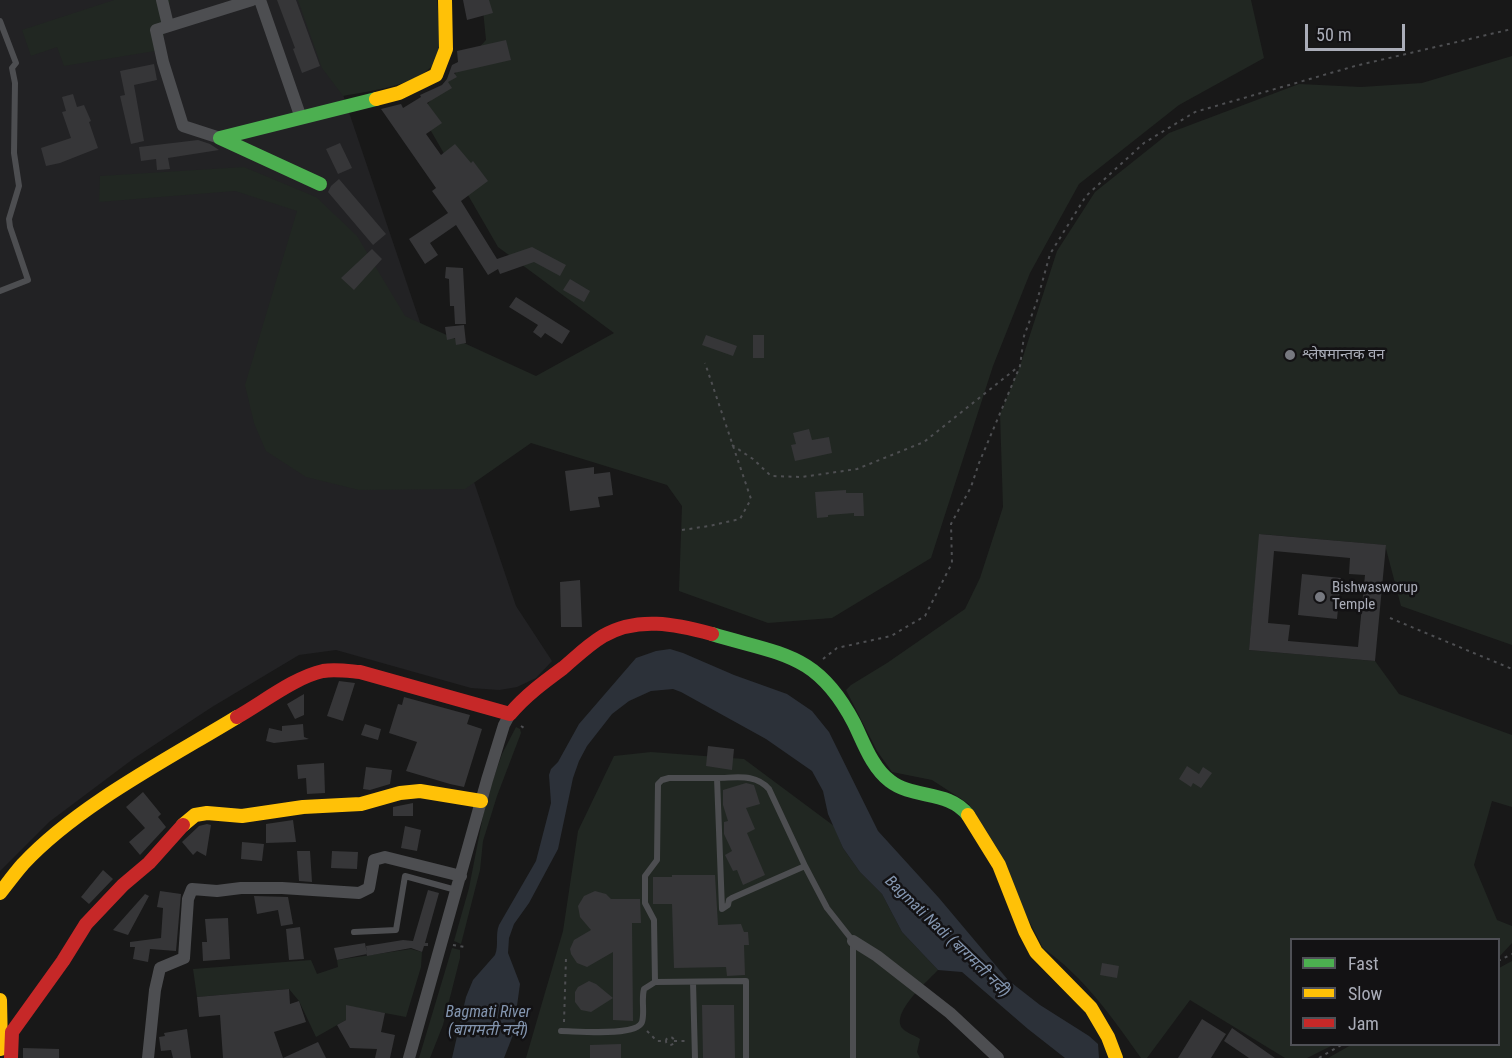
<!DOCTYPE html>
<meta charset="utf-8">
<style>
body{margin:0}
#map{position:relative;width:1512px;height:1058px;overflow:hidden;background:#181818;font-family:"Roboto Condensed",sans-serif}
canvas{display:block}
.legend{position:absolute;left:1290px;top:938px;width:210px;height:108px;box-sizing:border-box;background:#131214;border:2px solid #4f5056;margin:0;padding:8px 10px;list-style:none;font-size:18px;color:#aaadb8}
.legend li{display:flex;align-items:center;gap:12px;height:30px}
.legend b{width:30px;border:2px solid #4f5056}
.scale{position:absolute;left:1305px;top:24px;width:100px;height:27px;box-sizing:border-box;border:3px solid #aaadb8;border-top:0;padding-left:8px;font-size:18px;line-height:21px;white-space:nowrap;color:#aaadb8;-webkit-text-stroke:4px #131214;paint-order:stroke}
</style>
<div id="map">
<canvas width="1512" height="1058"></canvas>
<ul class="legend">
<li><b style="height:8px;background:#4caf50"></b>Fast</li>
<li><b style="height:8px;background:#ffc107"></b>Slow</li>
<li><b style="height:8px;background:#c62828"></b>Jam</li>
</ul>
<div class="scale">50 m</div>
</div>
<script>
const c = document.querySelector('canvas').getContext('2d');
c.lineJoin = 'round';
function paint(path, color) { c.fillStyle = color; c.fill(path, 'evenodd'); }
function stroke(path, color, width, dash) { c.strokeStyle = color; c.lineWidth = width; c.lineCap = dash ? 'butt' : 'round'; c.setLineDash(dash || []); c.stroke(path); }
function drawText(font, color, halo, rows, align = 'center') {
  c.font = font + ' "Roboto Condensed","Noto Sans Devanagari",sans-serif'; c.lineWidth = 5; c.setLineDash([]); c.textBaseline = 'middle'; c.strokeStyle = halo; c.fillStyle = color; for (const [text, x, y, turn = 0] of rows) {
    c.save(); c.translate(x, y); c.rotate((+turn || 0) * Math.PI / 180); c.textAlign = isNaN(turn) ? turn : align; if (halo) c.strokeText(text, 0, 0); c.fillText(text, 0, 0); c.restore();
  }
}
const built = new Path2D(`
 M0,0H311L516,606L552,661L536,678L517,687L499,690L471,688L336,650L299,655L212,707L133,759L49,822L0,871Z`);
const green = new Path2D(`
 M114,0H170L161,50L64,66L57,47L31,56L22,30Z
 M298,0H437C438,12 442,47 438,56C428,85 369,91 343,96L322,68Z
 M482,0H1251L1264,58L1179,105L1079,184L1030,273L993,366L931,558L832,618L768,623L679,591L682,506L667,485L531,443L465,489L359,490L306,477L266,451L254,423L245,385L297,211L235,191L99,202L100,176L244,167L316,197L357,236L405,316L536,376L614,333L498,247L420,112L486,40Z
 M1512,56V645L1401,606L1385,545L1260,534L1249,650L1375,661L1399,694L1512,735V807L1492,801L1474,865L1497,920L1512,926V943L1499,957L1498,940H1292V1044L1333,1045L1307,1058H1285L1190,1000L1147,1058H1141C1113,1018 1083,976 1043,948L969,804L932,780L892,772L877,751L846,690L851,685L887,663L965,609L980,578L1003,507L1000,414L1020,366L1057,251L1095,192L1169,133L1299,84L1361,87L1422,83Z
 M516,727L520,729L521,733L497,796L483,841L480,870L461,944L454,941L469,888L483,816L489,791L502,754Z
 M651,752L744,759L834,826L843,848L860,872L882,894L902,932L938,970C928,981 889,1014 903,1029C907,1033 916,1036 920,1039L917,1052L920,1058H526L563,931L578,831L614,756Z
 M452,948L460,950V958L443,1025L430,1058H419Z
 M411,949L422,952L421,967L406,1017L347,1006L346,1020L316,1037L299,1001L289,989L197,997L193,969L311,960L317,974L338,967L337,960Z
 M1512,961V1058H1328L1351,1045L1498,1044L1499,968Z`);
const water = new Path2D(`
 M670,649L683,653L734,675L787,694L812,711L829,732L878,831L939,898L1008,980L1040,1005L1089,1036L1098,1044L1099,1058H1065L1028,1029L962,972L938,970L902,932L882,894L860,872L843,848L828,814L823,791L812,771L766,739L681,692L673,689L651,691L629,701L612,714L587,746L579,761L573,778L558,849L529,903L514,924L509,938L508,953L520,984L513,1035L504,1058H452L466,997L473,980L495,955C499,945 495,935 499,925L536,861L551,803L549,775L551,769L558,762L579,724L636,658L656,651Z`);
const building = new Path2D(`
 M277,0H296L320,66L302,73L293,49L295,48Z
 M463,0H489L493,13L467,20Z
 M506,40L511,60L454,73L457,77L448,82L452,88L427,103L442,123L426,134L441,155L455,144L471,163L473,161L488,181L461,201L497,259L532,247L566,265L560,276L534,262L500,274L498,269L488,275L456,225L430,243L438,255L425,264L409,239L448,213L432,191L436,188L381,109L401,104L403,108L421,97L420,95L442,85L447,79L452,65L458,62L457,51Z
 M154,64L157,80L134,85L144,141L131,144L120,96L125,95L120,71Z
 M73,94L77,107L84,105L91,121L89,122L98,148L60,163L46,166L41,148L71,138L62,112L66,111L62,97Z
 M198,140L210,144L219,150L168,158L170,169L157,170L156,159L141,161L139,147Z
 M340,143L352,168L338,174L326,149Z
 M339,179L386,234L373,245L328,192L331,186Z
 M372,249L382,259L354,290L341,278Z
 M446,267L463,268L466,324H455L454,306H450L449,279L445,278Z
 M570,279L590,291L584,302L563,290Z
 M516,297L570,331L562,344L545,333L541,338L533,332L538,325L509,307Z
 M464,325L466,343L456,345L455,338L447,340L445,327Z
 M706,335L737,346L733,356L702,345Z
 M753,335H764V358H753Z
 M809,429L812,440L829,437L832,453L795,461L791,445L796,444L793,433Z
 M594,467V474L610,472L613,495L598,497L600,507L570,511L565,471Z
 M846,490V493H863L864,516H854V513L828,515V517L817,518L815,492Z
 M1259,534L1386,545L1375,661L1249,650ZM1274,551L1350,558L1349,574L1365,575L1358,647L1288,641L1290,625L1268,623Z
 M1302,574L1341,578L1337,619L1298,615Z
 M580,580L582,627H561L560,582Z
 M339,681L355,683L343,721L327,716Z
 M304,694V715L295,719L287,704Z
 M404,697L470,715L467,724L482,729L464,787L450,784L406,771L417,742L389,733L398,704L402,705Z
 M303,724L304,737L309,739L274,743L266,741L269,728L282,731V726Z
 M365,724L381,729L378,740L361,735Z
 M708,746L734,749L732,770L706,766Z
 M324,763L325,793L307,794L306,778L298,779L297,765Z
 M1187,766L1199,774L1203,767L1212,773L1201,788L1193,783L1191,787L1179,779Z
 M366,767L392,770L390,784L370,790L363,789Z
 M746,783L754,785L760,804L746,808L755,829L747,833L765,875L743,885L737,870L733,871L725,855L732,851L724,834V822L728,821L723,805V790Z
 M143,792L161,814L158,817L166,827L140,855L129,842L145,828L126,807Z
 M413,803V816H393V807Z
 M293,820L296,842L266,843V824Z
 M207,824L211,825L206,856L197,851L193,855L182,842L199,826Z
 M405,826L421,830L417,851L401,848Z
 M242,842L264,844L262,861L241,859Z
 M297,851H310L312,882L299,881Z
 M332,851L358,852L357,869L331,868Z
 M103,870L113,879L89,904L81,897Z
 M672,875H715L718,925L741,924L744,932H748L749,945H744L745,975L727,976L726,967L674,968L672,904H653V877H672Z
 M428,890L439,893L425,943H428V946H424L422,952L411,948L367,956L366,946L403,940L413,941Z
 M160,891L181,894L176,951L150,949L148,962L133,959L135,947H130V942L161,938L163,908L157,907Z
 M595,891L606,894L611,899H640L641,923H632L633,1021L613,1020V998L591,1012L581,1010L575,1002V992L578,987L589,981L596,984L613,998V952L587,967L577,963L571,954L570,949L574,940L591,930L580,917L578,906L584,896Z
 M145,894L149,896L128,935L113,930Z
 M254,896L288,897L293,924L281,926L278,910L257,914Z
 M228,918L230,959L203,961L202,942H207L205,919Z
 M300,927L304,959L289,960L286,929Z
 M365,943L367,954L337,960L334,948Z
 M1102,963L1119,966L1117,978L1100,975Z
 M289,989L290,1004L299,1001L306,1022L274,1032L283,1058L318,1042L326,1058H223L220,1015L199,1017L197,997Z
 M346,1005L385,1013L381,1032L395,1035L390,1058H375L377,1049L350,1048L337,1025L346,1020Z
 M702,1005H734L735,1058H703Z
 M1202,1019L1226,1034L1222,1040L1211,1058H1178Z
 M1232,1028L1275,1058H1249L1224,1041Z
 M187,1029L191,1058H173L171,1050L161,1051L159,1037L165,1036L164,1033Z
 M621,1044V1058H590V1045Z
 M23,1048L59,1049V1058H23Z`);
const path = new Path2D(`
 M732,445L753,459L771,476L802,477L857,469L924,442L1018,367
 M682,530L709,526L740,519L751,499L705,363
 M1390,618L1512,669
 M823,659L837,648L891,636L925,616L952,563L951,524L971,487L979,463L1020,366L1024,336L1037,301L1050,254L1086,196L1144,143L1195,112L1355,66L1512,29
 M521,726L527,730
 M453,945L465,947
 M1498,961L1512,954
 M564,1022L566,958
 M647,1031L657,1041H666
 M666 1041a4 4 0 1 1 8 0a4 4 0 1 1-8 0Z
 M674,1041H686
 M1319,1058L1343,1044`);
const lane = new Path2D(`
 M0,21L16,63L12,68L15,83L14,153L19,186L9,219L10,227L28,280L0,291
 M717,778C736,778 755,773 769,789L805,866
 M354,932L396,930L405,876L456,890
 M655,982L746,981V1058
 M693,982L695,1058
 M561,1031C576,1031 637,1037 642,1022C645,1012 641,1000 644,989L655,982L654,920L645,903V876L657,860L658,784L662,780L669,778H717L722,909L728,905L729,900L732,898L805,866L827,908L853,941V1058`);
const street = new Path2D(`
 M162,0L168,25
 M260,0L301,118
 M220,138L183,126L163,62L156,30L252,0
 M853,941L877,956L950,1013L998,1058
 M148,1058L155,990L160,968L184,958L188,899L192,889L217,891L241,888H282L359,893L369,888L374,860L385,857L461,876
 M409,1058L487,780L504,725L510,714`);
const fast = new Path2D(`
 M320,184L220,138L376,99
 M712,634C781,655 817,652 854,723C863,741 872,768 890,781C913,799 949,790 968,815`);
const slow = new Path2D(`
 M376,99L399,93L436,75L446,49L445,0
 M968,815L999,865L1025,931L1036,952L1091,1008L1108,1037L1116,1058
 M183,825L195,815L207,813L242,816L303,807L361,804L400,793L420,791L481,801
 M0,893C7,884 15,873 23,864C78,805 168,759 237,717
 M0,1000L1,1049`);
const jam = new Path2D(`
 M237,717C262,703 295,677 323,671C335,669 348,671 360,672L510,714C525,696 544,682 563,668C576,657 588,645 603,636C637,616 676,624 712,634
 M11,1058L12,1032L63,961L86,924L123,885L149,863L183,825`);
const markers = [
 [1290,355,6,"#777980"],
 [1320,597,6,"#777980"]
];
const poiNames = [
 ["श्लेषमान्तक वन",1302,355],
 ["Bishwasworup",1332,588],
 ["Temple",1332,605]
];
const waterNames = [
 ["Bagmati Nadi (बागमती नदी)",947,937,44],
 ["Bagmati River",488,1013],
 ["(बागमती नदी)",488,1031]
];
paint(built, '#222224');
paint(green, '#212722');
paint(water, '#2c3139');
paint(building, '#363638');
stroke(path, '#4e4f52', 2, [3, 4.5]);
stroke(lane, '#4d4e51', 6);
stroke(street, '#4d4e51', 12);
stroke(fast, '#4caf50', 14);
stroke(slow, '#ffc107', 14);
stroke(jam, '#c62828', 14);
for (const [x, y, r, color] of markers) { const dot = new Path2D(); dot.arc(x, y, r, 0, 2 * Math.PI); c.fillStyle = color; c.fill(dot); stroke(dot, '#131214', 2); }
drawText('15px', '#aaadb8', '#131214', poiNames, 'left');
drawText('italic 16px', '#8496b0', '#131214', waterNames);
</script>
